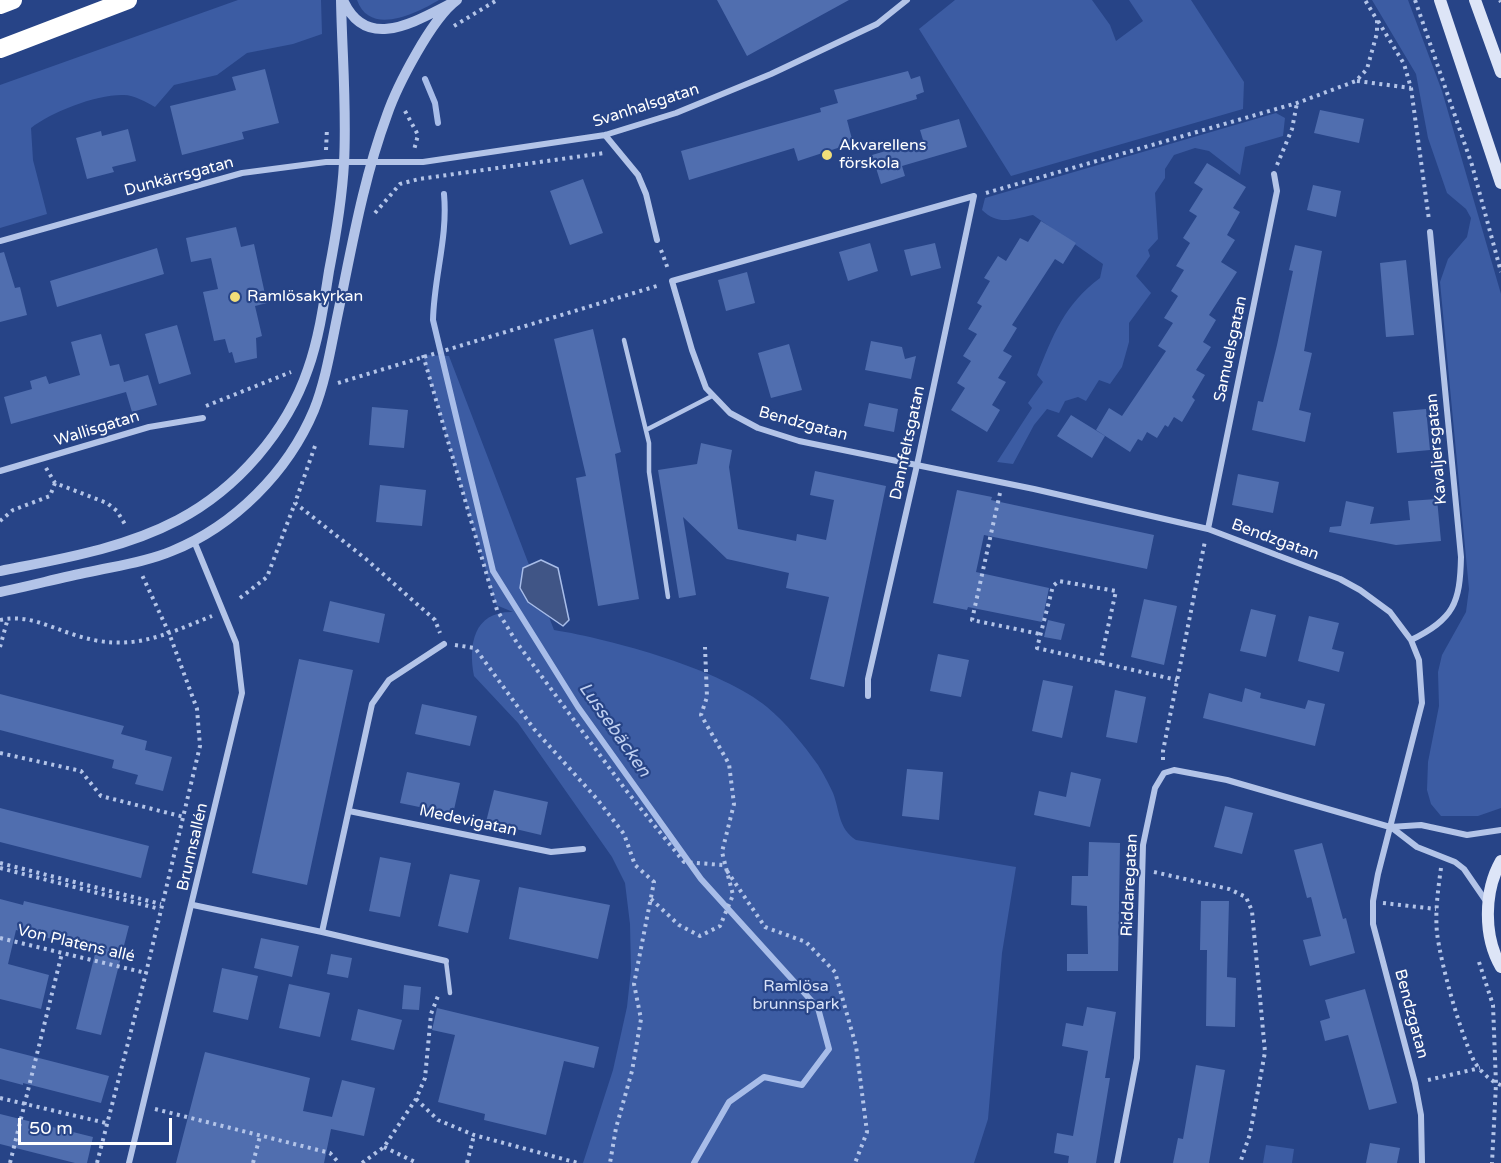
<!DOCTYPE html>
<html>
<head>
<meta charset="utf-8">
<style>
	body { margin:0 }
	#map { position:relative; width:1501px; height:1163px; overflow:hidden; background:#274487; font-family:"Varela Round",sans-serif }
	canvas { display:block }
	.scale { position:absolute; left:18px; top:1118px; width:154px; height:27px; box-sizing:border-box; border:3px solid #fff; border-top:0; padding-left:8px; font-size:18px; line-height:21px; white-space:nowrap; color:#fff; -webkit-text-stroke:4px #274487; paint-order:stroke }
</style>
</head>
<body>
<div id="map">
<canvas width="1501" height="1163"></canvas>
<div class="scale">50 m</div>
</div>
<script>
const context = document.querySelector('canvas').getContext('2d');
context.lineJoin = 'round';
function fillPath(path, color) { context.fillStyle = color; context.fill(path, 'evenodd'); }
function strokePath(path, color, width, dash) { context.strokeStyle = color; context.lineWidth = width; context.lineCap = dash ? 'butt' : 'round'; context.setLineDash(dash || []); context.stroke(path); }
function label(font, color, halo, rows, align = 'center') {
  context.font = font + ' "Varela Round",sans-serif'; context.lineWidth = 4.5; context.setLineDash([]); context.textBaseline = 'middle'; context.strokeStyle = halo; context.fillStyle = color; for (const [text, x, y, turn = 0] of rows) {
    context.save(); context.translate(x, y); context.rotate((+turn || 0) * Math.PI / 180); context.textAlign = isNaN(turn) ? turn : align; if (halo) context.strokeText(text, 0, 0); context.fillText(text, 0, 0); context.restore();
  }
}
const green = new Path2D(`
	M238,0h83l1,34 -29,10 -46,9 -30,22 -43,10 -19,22c-9,-5 -21,-12 -31,-12 -27,-1 -73,17 -93,33l2,32 14,54 -47,14v-143z
	M357,0h82c-22,13 -69,37 -82,0z
	M955,0h137l18,25 6,16 27,-20 -14,-21h62l53,82 -1,27 -232,67 -92,-147z
	M1372,0h36l34,91 59,203v514l-23,8h-37l-10,-12 -4,-14 1,-28 11,-56 -1,-34 4,-17 24,-43 3,-23 -29,-307 8,-23 19,-22 4,-19 -5,-9 -19,-16 -19,-55 -12,-64z
	M1276,113l9,5 -2,18 -38,11 -5,28 -31,-24 -14,-3 -21,7 -9,14v9l-10,15 3,46 -10,11 2,6 -14,20 15,17 -22,30v19l-7,25 -12,17 -11,-4 -13,21 -8,-4 -13,4 -6,12 -12,-4 -13,16 -21,39 -16,-2 35,-54 -4,-5 15,-21 -6,-7c16,-40 27,-70 63,-97l3,-14 -70,-49c-20,4 -35,11 -51,-5l3,-12z
	M423,355l26,1 105,274c57,9 169,40 213,77 19,16 36,37 51,58 5,8 11,19 15,28 7,18 5,35 23,47l160,27 -14,86 -14,166 -14,44h-391l30,-93 14,-63 4,-37 -1,-46 -5,-41 -13,-26 -94,-134 -44,-47c-6,-32 0,-65 39,-64l-17,-7z
	M1266,1145l28,4 -2,14h-29z`);
const water = new Path2D(`
	M541,560l17,8 11,52 -6,6 -35,-24 -8,-14 3,-20z`);
const stream = new Path2D(`
	M425,79l10,24 3,20
	M444,194c4,44 -10,82 -11,126l60,251 85,136 123,172 117,129 11,41 -27,36 -38,-8 -35,25 -35,61`);
const building = new Path2D(`
	M717,0h132l-102,56z
	M265,69l14,54 -37,9 2,7 -62,16 -12,-49 66,-16 -4,-13z
	M908,71l3,8 9,-3 4,16 -8,3 1,4 -70,21 6,23 -55,18 -4,-13 -105,32 -8,-29 140,-39 -1,-4 18,-5 -4,-13z
	M1320,110l44,9 -5,24 -45,-10z
	M959,119l8,28 -65,19 3,10 -24,8 -9,-29 51,-15 -3,-10z
	M128,129l8,32 -24,6 2,5 -27,7 -11,-41 25,-7 1,5z
	M1207,163l39,24 -13,21 7,4 -13,23 8,5 -14,22 16,10 -28,43 7,5 -13,22 8,5 -15,23 9,5 -13,22 3,3 -13,22 -8,-5 -6,10 -3,-2 -8,13 -10,-6 -5,9 -4,-2 -8,13 -34,-22 13,-22 13,8 44,-65 -8,-5 15,-23 -9,-5 14,-22 -7,-5 13,-21 -8,-4 14,-23 -7,-5 14,-22 -8,-5 14,-22 -9,-6z
	M583,179l20,54 -33,12 -20,-54z
	M1313,185l28,6 -5,26 -29,-7z
	M1041,221l35,22 -13,21 -8,-5 -43,66 5,3 -14,23 9,5 -14,22 8,4 -14,23 8,5 -13,22 -36,-22 14,-22 -8,-5 14,-22 -8,-5 14,-22 -9,-5 14,-23 -5,-3 13,-22 -6,-3 14,-22 8,5 14,-23 8,4z
	M236,227l5,20 13,-3 13,59 -12,3 7,30 -6,2 1,20 -22,5 -3,-11 -3,1 -4,-14 -11,2 -11,-49 15,-3 -7,-31 -20,4 -5,-24z
	M870,243l8,28 -30,10 -9,-29z
	M935,243l6,25 -30,8 -7,-26z
	M1295,245l27,6 -18,100 8,2 -13,57 12,3 -6,29 -53,-12 6,-29 5,1 14,-57 16,-74 -4,-1z
	M157,248l7,26 -107,33 -7,-26z
	M4,252l11,36 5,-1 7,28 -27,7v-69z
	M1406,260l8,75 -28,2 -6,-74z
	M747,272l8,31 -29,8 -8,-31z
	M177,325l14,49 -32,10 -14,-50z
	M593,329l28,123 -6,2 24,145 -41,7 -22,-128 10,-2 -32,-137z
	M101,334l9,32 9,-2 5,18 24,-7 9,30 -25,7 -6,-20 -115,32 -7,-27 28,-8 -2,-8 16,-5 3,8 31,-9 -9,-33z
	M871,341l31,6 3,12 11,-3 -5,23 -46,-9z
	M789,344l13,46 -31,8 -13,-45z
	M869,403l29,6 -4,23 -30,-6z
	M372,407l36,3 -4,38 -35,-3z
	M1426,409l4,41 -33,3 -4,-41z
	M1071,415l34,21 -13,22 -35,-22z
	M701,443l31,7 -3,17 9,62 58,12 1,-7 29,6 8,-40 -24,-5 5,-24 71,15 -42,201 -34,-8 19,-82 -43,-9 3,-15 -62,-14 -44,-42 13,78 -17,3 -21,-128 39,-6z
	M1238,474l41,8 -6,31 -41,-8z
	M380,485l46,5 -4,36 -46,-4z
	M957,490l35,7 -1,3 163,35 -7,34 -163,-34 -8,37 73,16 -7,34 -74,-15 -1,3 -34,-7z
	M1437,499l4,42 -45,4 -67,-13 1,-5 11,-1 5,-25 28,6 -4,17 40,-4 -2,-19z
	M1144,599l33,7 -13,59 -33,-8z
	M330,601l55,13 -6,29 -56,-12z
	M1251,609l25,6 -10,42 -26,-6z
	M1309,616l30,7 -7,26 12,3 -5,20 -41,-11z
	M1048,620l17,4 -4,16 -17,-3z
	M938,654l31,6 -8,37 -31,-6z
	M299,659l54,11 -46,215 -55,-12z
	M1043,680l30,6 -11,52 -30,-7z
	M1245,688l16,5 -1,5 45,11 3,-9 17,4 -10,42 -112,-28 6,-25 33,9z
	M1115,690l31,7 -9,46 -31,-6z
	M0,694l124,32 -3,8 26,7 -2,9 27,7 -9,34 -28,-7 3,-9 -26,-7 2,-8 -114,-30z
	M422,704l55,12 -7,30 -55,-12z
	M907,769l36,3 -4,48 -37,-4z
	M407,772l53,11 -7,31 -53,-11z
	M1071,772l30,7 -11,48 -56,-12 5,-24 27,6z
	M494,790l54,12 -7,33 -55,-13z
	M1225,806l28,7 -11,41 -28,-7z
	M0,808l149,38 -8,32 -141,-36z
	M1089,842l31,1 -2,128h-51v-17h21l-1,-48 -16,-1 1,-29h16z
	M1322,843l21,76 3,-1 9,35 -45,13 -7,-26 18,-4 -10,-39 -4,1 -13,-48z
	M380,857l31,6 -11,54 -31,-6z
	M450,874l30,6 -12,53 -30,-7z
	M519,887l91,18 -12,54 -89,-20z
	M0,899l23,6 1,-4 105,25 -28,109 -25,-6 20,-79 -80,-20 -8,34 41,11 -8,34 -41,-10z
	M1201,901h28l-2,76 9,1 -1,49 -29,-1 1,-76h-7z
	M261,938l38,8 -7,31 -38,-9z
	M331,954l21,4 -4,20 -21,-4z
	M222,968l36,8 -10,44 -35,-8z
	M289,984l41,9 -10,44 -41,-9z
	M404,985l17,2 -2,23 -17,-1z
	M1365,989l32,114 -28,7 -21,-75 -23,6 -5,-20 10,-3 -5,-18z
	M1087,1007l29,5 -11,66h5l-14,85h-28l1,-7 -15,-3 3,-20 16,3 15,-85 -26,-5 4,-23 17,3z
	M437,1008l162,39 -5,21 -30,-7 -18,74 -62,-15 1,-6 -47,-12 17,-67 -23,-5z
	M358,1009l44,11 -8,30 -43,-10z
	M0,1048l109,28 -8,27 -78,-20v2l-23,-6z
	M205,1052l105,26 -7,33 29,6 10,-37 33,8 -11,48 -33,-7 -7,34h-148z
	M1196,1065l29,5 -16,93h-36l5,-25 5,1z
	M0,1114l93,23 -6,26h-12l-75,-19z
	M1370,1143l30,5 -3,15h-31z`);
const path = new Path2D(`
	M1415,0l57,165 29,107
	M1500,0l1,2
	M1378,21l26,43 7,24 18,132
	M454,26l43,-26
	M1357,81l54,7
	M405,111l13,24 -4,15
	M326,150l1,-22
	M1277,165l15,-36 5,-26
	M986,193l311,-90 59,-22 11,-12 10,-36v-13l-12,-20
	M375,213l25,-29 19,-5 185,-26
	M661,250l7,19
	M423,355l74,255 20,33 108,146 59,73 39,3
	M338,383l322,-98
	M206,406l85,-34
	M315,446l-20,57 71,56 69,61 5,13
	M46,468l9,15 52,20 10,8 9,15
	M1000,493l-28,127 68,14
	M0,521l13,-11 37,-14 5,-13
	M240,598l27,-21 28,-74
	M0,620c28,-6 49,7 75,15 55,18 87,1 137,-19
	M455,645l20,3 59,81 63,70 27,35 11,31 19,17 -20,102 7,35 -9,52 -16,57 -6,35
	M0,647l8,-29
	M1100,663l16,-72 -57,-10 -6,5 -16,62 140,32
	M0,753l81,18 20,25 83,21
	M1163,760v-9l42,-210
	M0,863l161,41
	M0,868l160,41
	M1441,868c-3,22 -6,43 -4,65 4,32 23,99 37,128 5,9 17,21 27,24
	M727,871l38,56 41,15 29,30 21,74 11,86 -12,31
	M1154,872l75,17 17,8 6,14 13,141 -15,82 -10,29
	M651,899l28,26 21,11 20,-10 13,-31 -11,-43 12,-48 -5,-40 -28,-49 6,-18 -2,-50
	M1383,903l53,6
	M0,938l146,35
	M1479,962l14,43 3,79 -4,79
	M1428,1080l52,-12
	M0,1098l106,25
	M416,1099l22,21 36,15 104,28
	M155,1109l175,44 9,10
	M384,1147l33,16
	M10,1163l52,-210
	M97,1163l49,-190 54,-227 -3,-37 -28,-76 -27,-58
	M253,1163l7,-27
	M362,1163l22,-16 32,-48 9,-21 6,-64 7,-18
	M467,1163l7,-28`);
const service = new Path2D(`
	M624,340l25,103v29l19,125
	M646,430l66,-34
	M446,961l4,32`);
const minor = new Path2D(`
	M605,135l33,40 8,19 11,46
	M0,241l242,-68 84,-11h97l182,-27 71,-22 95,-39 106,-50 30,-24
	M0,471l149,-44 54,-9
	M1208,529l69,-338 -3,-17
	M1411,640c43,-21 49,-37 50,-83l-31,-325
	M868,696v-17l49,-214 57,-269 -302,85 20,69 14,38 24,25 28,15 41,13 235,48 174,40 132,50 20,11 30,22 21,28 8,20 3,43 -44,171 -5,27v23l42,159 6,32 1,48
	M349,811l202,41 32,-3
	M1391,827l26,20 38,15 9,7 22,32
	M193,905l129,27 50,-228 17,-24 55,-36
	M322,932l124,29
	M129,1163l113,-470 -6,-50 -42,-102
	M1117,1163l20,-105 6,-213 12,-57 9,-15 10,-3 53,10 163,47 31,-2 46,10 34,-5`);
const tertiary = new Path2D(`
	M343,0c23,52 71,22 107,4
	M0,571c60,-12 123,-22 178,-51 59,-31 109,-89 130,-151 11,-31 16,-66 21,-98 7,-36 13,-71 15,-108 3,-54 -2,-109 -3,-163
	M0,592c30,-6 59,-14 89,-20 27,-6 57,-10 83,-21 62,-25 116,-79 142,-141 12,-30 17,-64 24,-97 14,-67 25,-133 49,-198 10,-29 45,-97 70,-115`);
const secondary = new Path2D(`
	M1440,0l61,183
	M1475,0l26,72
	M1501,861c-17,30 -18,75 0,106`);
const motorway = new Path2D(`
	M0,5l13,-5
	M0,49l128,-49`);
const markers = [
	[827,155,6,"#f1de79"],
	[235,297,6,"#f1de79"]
];
const streetNames = [
	["Svanhalsgatan",646,106,-18],
	["Dunkärrsgatan",179,177,-15],
	["Samuelsgatan",1231,349,-78],
	["Bendzgatan",803,424,15],
	["Wallisgatan",97,429,-17],
	["Dannfeltsgatan",908,443,-78],
	["Kavaljersgatan",1437,449,-95],
	["Bendzgatan",1275,540,20],
	["Medevigatan",468,821,12],
	["Brunnsallén",193,847,-77],
	["Riddaregatan",1130,885,-87],
	["Von Platens allé",76,944,13],
	["Bendzgatan",1411,1014,75]
];
const poiNames = [
	["Akvarellens",839,146],
	["förskola",839,164],
	["Ramlösakyrkan",247,297]
];
const parkNames = [
	["Ramlösa",796,987],
	["brunnspark",796,1005]
];
const waterNames = [
	["Lussebäcken",614,730,55]
];
fillPath(green, '#3c5ca3');
fillPath(water, '#405586');
strokePath(water, '#a8bde9', 1.5);
strokePath(stream, '#a8bde9', 6);
fillPath(building, '#506eaf');
strokePath(path, '#b3c4e8', 4, [3, 4.5]);
strokePath(service, '#b3c4e8', 4.5);
strokePath(minor, '#b3c4e8', 6);
strokePath(tertiary, '#b3c4e8', 10);
strokePath(secondary, '#dde5f7', 12);
strokePath(motorway, '#fff', 18);
for (const [x, y, r, color] of markers) { const dot = new Path2D(); dot.arc(x, y, r, 0, 2 * Math.PI); context.fillStyle = color; context.fill(dot); strokePath(dot, '#274487', 2); }
label('16px', '#fff', '#274487', streetNames);
label('16px', '#fff', '#274487', poiNames, 'left');
label('16px', '#d7e1f7', '#274487', parkNames);
label('italic 18px', '#bfcff0', '#274487', waterNames);
</script>
</body>
</html>
